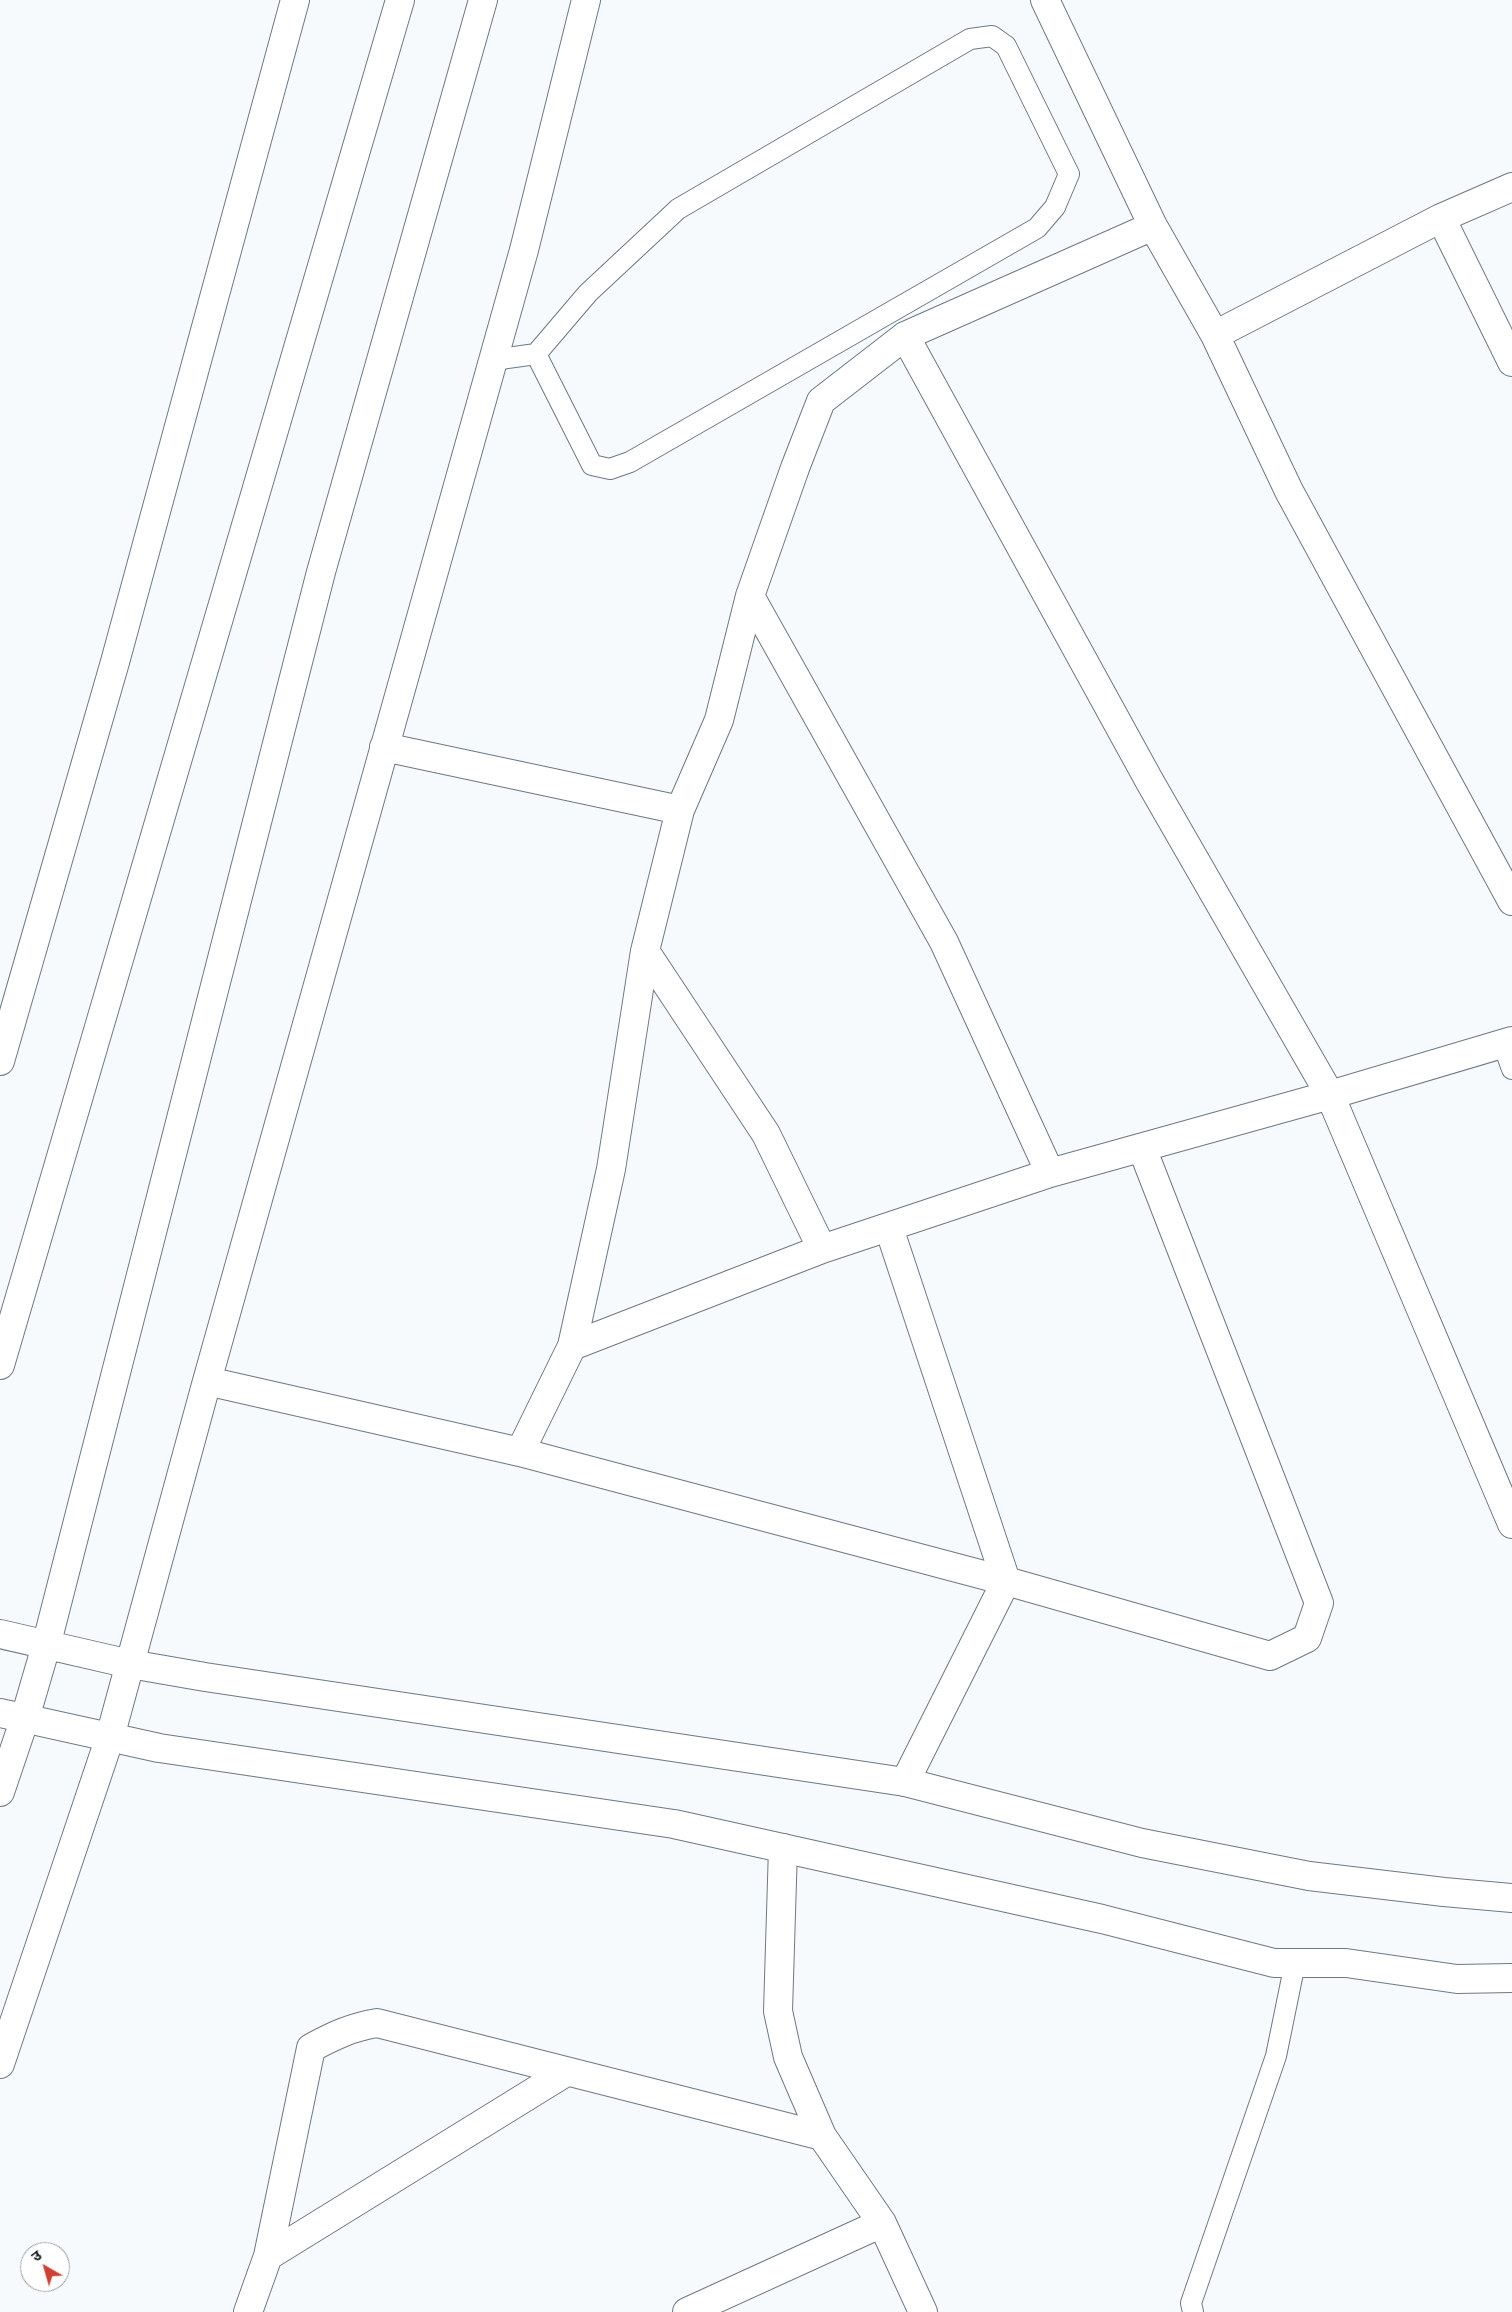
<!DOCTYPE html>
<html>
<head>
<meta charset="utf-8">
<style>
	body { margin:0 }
	#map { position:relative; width:1512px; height:2312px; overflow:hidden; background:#f7fafc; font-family:Arial,"Noto Sans Devanagari",sans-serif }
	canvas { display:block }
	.north { position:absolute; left:20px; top:2242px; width:50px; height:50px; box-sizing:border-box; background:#fff; border:1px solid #9fa1a2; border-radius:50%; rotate:322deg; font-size:14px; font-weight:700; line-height:20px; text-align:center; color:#0e1317 }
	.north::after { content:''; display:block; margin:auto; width:18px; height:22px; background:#ce4132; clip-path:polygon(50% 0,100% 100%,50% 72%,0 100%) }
</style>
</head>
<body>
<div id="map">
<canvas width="1512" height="2312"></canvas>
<div class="north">उ</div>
</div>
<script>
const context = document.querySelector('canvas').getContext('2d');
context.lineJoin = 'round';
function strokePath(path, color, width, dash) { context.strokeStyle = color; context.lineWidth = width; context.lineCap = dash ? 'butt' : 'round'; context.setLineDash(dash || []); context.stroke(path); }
const lane = new Path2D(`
	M493,360l43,-6 56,111 18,4 20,-7 407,-234 18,-21 14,-33 -63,-128 -14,-10 -22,3 -292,170 -90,84 -52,61
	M1503,1044l9,25
	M1193,2312l-2,-9 85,-247 19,-93`);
const street = new Path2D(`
	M1045,0l108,226 62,109 226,-117 71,-31
	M1441,218l71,144
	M1153,226l-248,110 245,446 180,313 182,429
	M1215,335l74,156 223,410
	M905,336l-84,65 -26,67 -45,128 -31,124 -39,90 -35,141 -34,218 -39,177 250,-97 228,-76 280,-78 182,-54
	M750,596l194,346 106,231
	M384,747l296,63
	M645,951l121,183 56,115
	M0,1061l115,-399 180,-662
	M889,1228l117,353 -101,201
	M572,1346l-52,106 -313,-71 317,-1131 62,-250
	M520,1452l486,129 264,75 37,-18 12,-35 -177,-455
	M0,1792l25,-74
	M783,1848l-5,163 10,46 34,79 60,87 41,89
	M0,2064l110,-327 97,-356
	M268,2256l298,-184
	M248,2312l20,-56 43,-208c22,-12 41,-21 66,-25l445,113
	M687,2312l195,-89`);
const secondary = new Path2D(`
	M0,1365l400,-1365
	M0,1634l130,30 75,13 700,105 237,61 167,33 135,16 68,6
	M0,1713l159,35 515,76 428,95 172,44h72l111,16 55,-1
	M25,1718l21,-72 275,-1074 162,-572`);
strokePath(lane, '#6b7a85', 22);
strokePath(street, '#6b7a85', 30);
strokePath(secondary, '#6b7a85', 30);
strokePath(lane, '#fff', 20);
strokePath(street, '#fff', 28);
strokePath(secondary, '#fff', 28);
</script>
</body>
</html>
